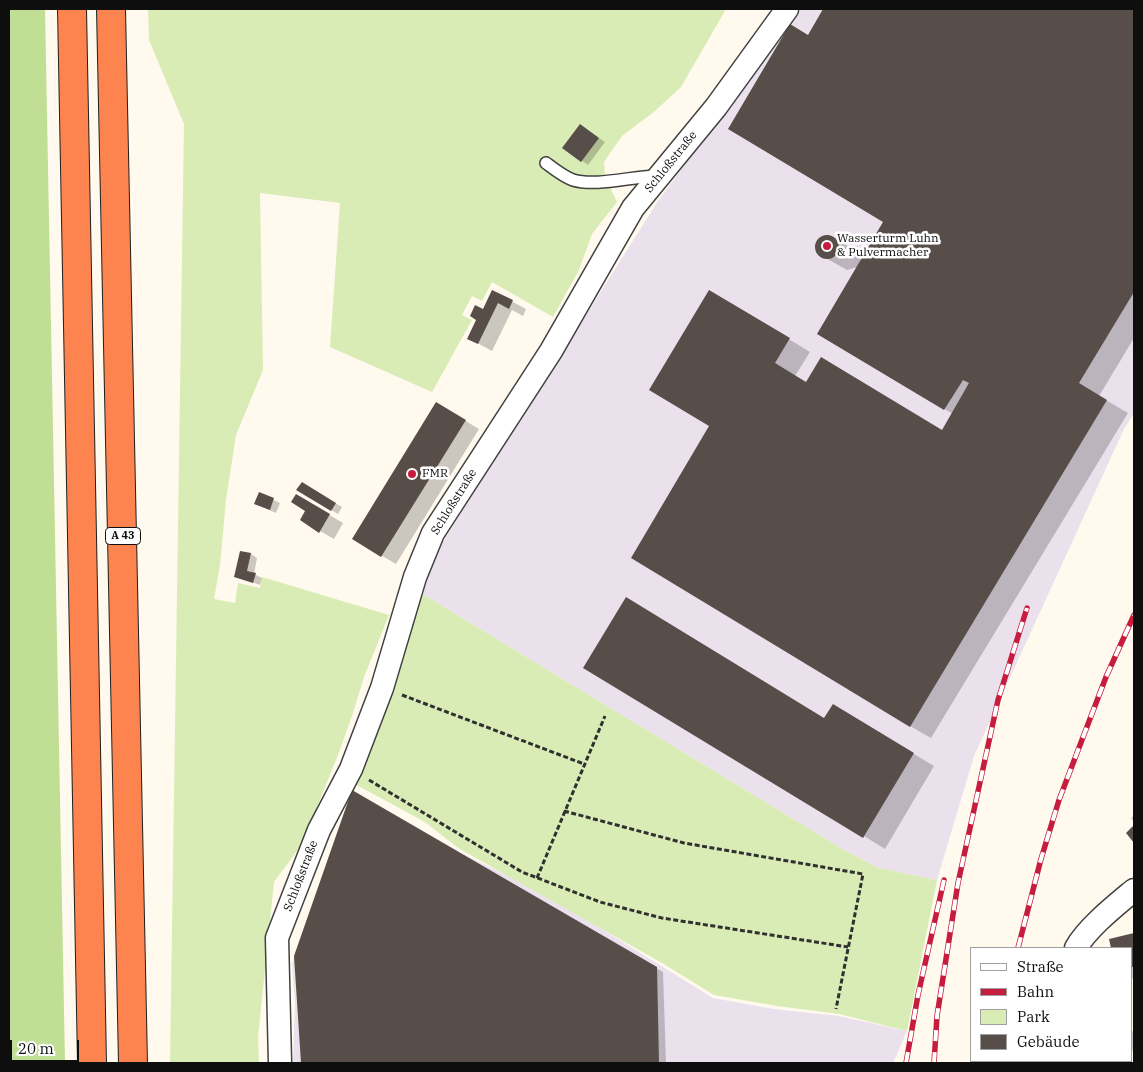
<!DOCTYPE html>
<html>
<head>
<meta charset="utf-8">
<style>
	body { margin:0 }
	#map { position:relative; width:1143px; height:1072px; overflow:hidden; background:#fff9ee; font-family:"IBM Plex Serif",serif }
	canvas { display:block }
	.frame { position:absolute; inset:0; border:10px solid #0e0e0e; pointer-events:none }
	.legend { position:absolute; left:970px; top:947px; width:162px; height:115px; box-sizing:border-box; background:#fff; border:1px solid #9f9f9f; margin:0; padding:6px 9px; list-style:none; font-size:15px; color:#0e0e0e }
	.legend li { display:flex; align-items:center; gap:10px; height:25px }
	.legend b { width:25px; border:1px solid #9f9f9f }
	.scale { position:absolute; left:10px; top:1040px; width:69px; height:22px; box-sizing:border-box; border:2px solid #0e0e0e; border-top:0; padding-left:6px; font-size:15px; line-height:18px; white-space:nowrap; color:#0e0e0e; -webkit-text-stroke:4px #fff; paint-order:stroke }
</style>
</head>
<body>
<div id="map">
<canvas width="1143" height="1072"></canvas>
<div class="frame"></div>
<ul class="legend">
<li><b style="height:6px;background:#fff"></b>Straße</li>
<li><b style="height:6px;background:#c61d3f"></b>Bahn</li>
<li><b style="height:14px;background:#daecb5"></b>Park</li>
<li><b style="height:14px;background:#574d49"></b>Gebäude</li>
</ul>
<div class="scale">20 m</div>
</div>
<script>
const context = document.querySelector('canvas').getContext('2d');
context.lineJoin = 'round';
function fillPath(path, color) { context.fillStyle = color; context.fill(path, 'evenodd'); }
function strokePath(path, color, width, dash) { context.strokeStyle = color; context.lineWidth = width; context.lineCap = dash ? 'butt' : 'round'; context.setLineDash(dash || []); context.stroke(path); }
function label(font, color, halo, rows, align = 'center') {
  context.font = font + ' "IBM Plex Serif",serif'; context.lineWidth = 5; context.setLineDash([]); context.textBaseline = 'middle'; context.strokeStyle = halo; context.fillStyle = color; for (const [text, x, y, turn = 0] of rows) {
    context.save(); context.translate(x, y); context.rotate((+turn || 0) * Math.PI / 180); context.textAlign = isNaN(turn) ? turn : align; if (halo) context.strokeText(text, 0, 0); context.fillText(text, 0, 0); context.restore();
  }
}
const industrial = new Path2D(`
	M800,9h334v404l-10,16 -150,327 -37,124 -58,-12 -33,-17 -425,-258 13,-37 224,-355z
	M352,790l111,64 82,40 168,104 61,11 65,7 68,15 -14,32h-600l2,-60 -3,-39z`);
const green = new Path2D(`
	M148,9h578l-45,78 -26,24 -33,25 -18,26 1,15 12,25 -25,32 -13,36 -26,47 -61,-35 -10,19 -10,-5 -10,19 10,5 -40,72 -102,-45 10,-144 -80,-10 3,177 -27,65 -10,65 -6,65 -6,34 21,4 3,-20 22,5 2,-11 127,38 -25,62 -12,39 -14,39 -36,89 -28,38 -16,155 1,26h-89l14,-939 -35,-84z
	M421,593l425,258 33,17 58,12 -30,151 -68,-17 -62,-8 -63,-11 -52,-32 -204,-115 -33,-26 -72,-39z`);
const forest = new Path2D(`
	M9,9h36l20,1054h-56z`);
const shadow = new Path2D(`
	M825,9h309v329l-35,58 29,17 -197,325 -21,-12 -200,-301 21,-121 79,48 -15,24 11,7 137,48 10,-17 -135,-80 40,-67 -11,3 -30,-17 -1,-8 3,-7 10,-3 30,17 2,10 24,-41 -76,-185z
	M581,126l24,16 -17,23 -24,-17z
	M493,291l33,18 -3,7 -11,-6 -20,41 -24,-13z
	M451,412l28,17 -83,135 -43,-25z
	M302,484l40,23 -4,7 -40,-24z
	M259,493l21,10 -4,10 -14,-6z
	M297,496l46,27 -9,16 -14,-8z
	M241,552l10,2 6,4 -3,16 8,4 -2,7 -24,-9z
	M854,718l80,48 -49,83 -21,-13 -39,-117z
	M353,792l310,180 3,91h-364l-6,-107z
	M1134,815v7l-3,-4z
	M1134,934v44l-2,1v-31h-20l-2,-8z
	M1132,1031l2,1v11l-2,10z
	M1085,1061h45l-1,2h-45z`);
const building = new Path2D(`
	M823,9h311v283l-55,91 28,17 -197,327 -279,-169 78,-132 -60,-36 60,-100 81,48 -15,25 31,19 15,-25 121,73 27,-47 -6,-3 -19,30 -127,-76 66,-112 -155,-93 62,-105 18,11z
	M580,124l19,14 -18,24 -19,-14z
	M815 247a12 12 0 1 1 24 0a12 12 0 1 1-24 0Z
	M492,290l21,10 -4,9 -11,-6 -20,41 -11,-5 9,-19 -6,-4 5,-11 8,4z
	M436,402l30,18 -85,137 -29,-18z
	M302,482l34,21 -5,8 -35,-21z
	M259,492l15,6 -4,12 -16,-6z
	M296,494l34,20 -11,19 -19,-13 5,-9 -14,-9z
	M240,551l11,2 -4,18 9,2 -3,10 -19,-6z
	M626,597l198,121 9,-14 81,49 -51,85 -280,-170z
	M352,790l305,177 2,96h-358l-7,-107z
	M1134,825v18l-8,-10z
	M1134,933v34h-2v-19h-21l-2,-9z
	M1083,1061h31l-1,2h-30z`);
const path = new Path2D(`
	M402,695l182,69
	M369,780l153,92 78,30 62,16 186,29
	M564,811l120,32 179,31 -27,135
	M537,878l68,-162`);
const service = new Path2D(`
	M546,163c8,6 18,14 27,17 23,7 60,-4 86,-4`);
const minor = new Path2D(`
	M1076,948c11,-20 40,-43 58,-58
	M280,1063l-3,-125 42,-108 32,-61 31,-81 33,-111 18,-44 118,-182 82,-143 83,-101 71,-98
	M1037,1063v-2`);
const motorway = new Path2D(`
	M72,9l20,1054
	M111,9l22,1054`);
const rail = new Path2D(`
	M1018,948l23,-89 18,-59 47,-123 28,-62
	M906,1063l12,-68 26,-115
	M934,1063l3,-47 21,-133 40,-183 29,-92
	M995,1063v-2`);
const markers = [
	[827,246,5,"#c61d3f"],
	[412,474,5,"#c61d3f"]
];
const shields = [
	[123,536,35]
];
const shieldNames = [
	["A 43",123,536]
];
const streetNames = [
	["Schloßstraße",671,162,-51],
	["Schloßstraße",454,502,-58],
	["Schloßstraße",301,876,-69]
];
const poiNames = [
	["Wasserturm Luhn",837,239],
	["& Pulvermacher",837,253],
	["FMR",422,474]
];
fillPath(industrial, '#eae1ed');
fillPath(green, '#daecb5');
fillPath(forest, '#c0de94');
fillPath(shadow, '#0003');
fillPath(building, '#574d49');
strokePath(service, '#414141', 14);
strokePath(minor, '#414141', 25);
strokePath(motorway, '#1f1f1f', 30);
strokePath(path, '#303030', 3, [5, 2.5]);
strokePath(service, '#fff', 11);
strokePath(minor, '#fff', 22);
strokePath(motorway, '#fd844f', 28);
strokePath(rail, '#c61d3f', 5.5);
strokePath(rail, '#fff', 4, [11]);
for (const [x, y, r, color] of markers) { const dot = new Path2D(); dot.arc(x, y, r, 0, 2 * Math.PI); context.fillStyle = color; context.fill(dot); strokePath(dot, '#fff', 2); }
for (const [x, y, w] of shields) { const box = new Path2D(); box.roundRect(x - w / 2, y - 8.5, w, 17, 4); context.fillStyle = '#fff'; context.fill(box); strokePath(box, '#0e0e0e', 1); }
label('bold 11px', '#0e0e0e', null, shieldNames);
label('12px', '#0e0e0e', '#fff', streetNames);
label('12px', '#0e0e0e', '#fff', poiNames, 'left');
</script>
</body>
</html>
